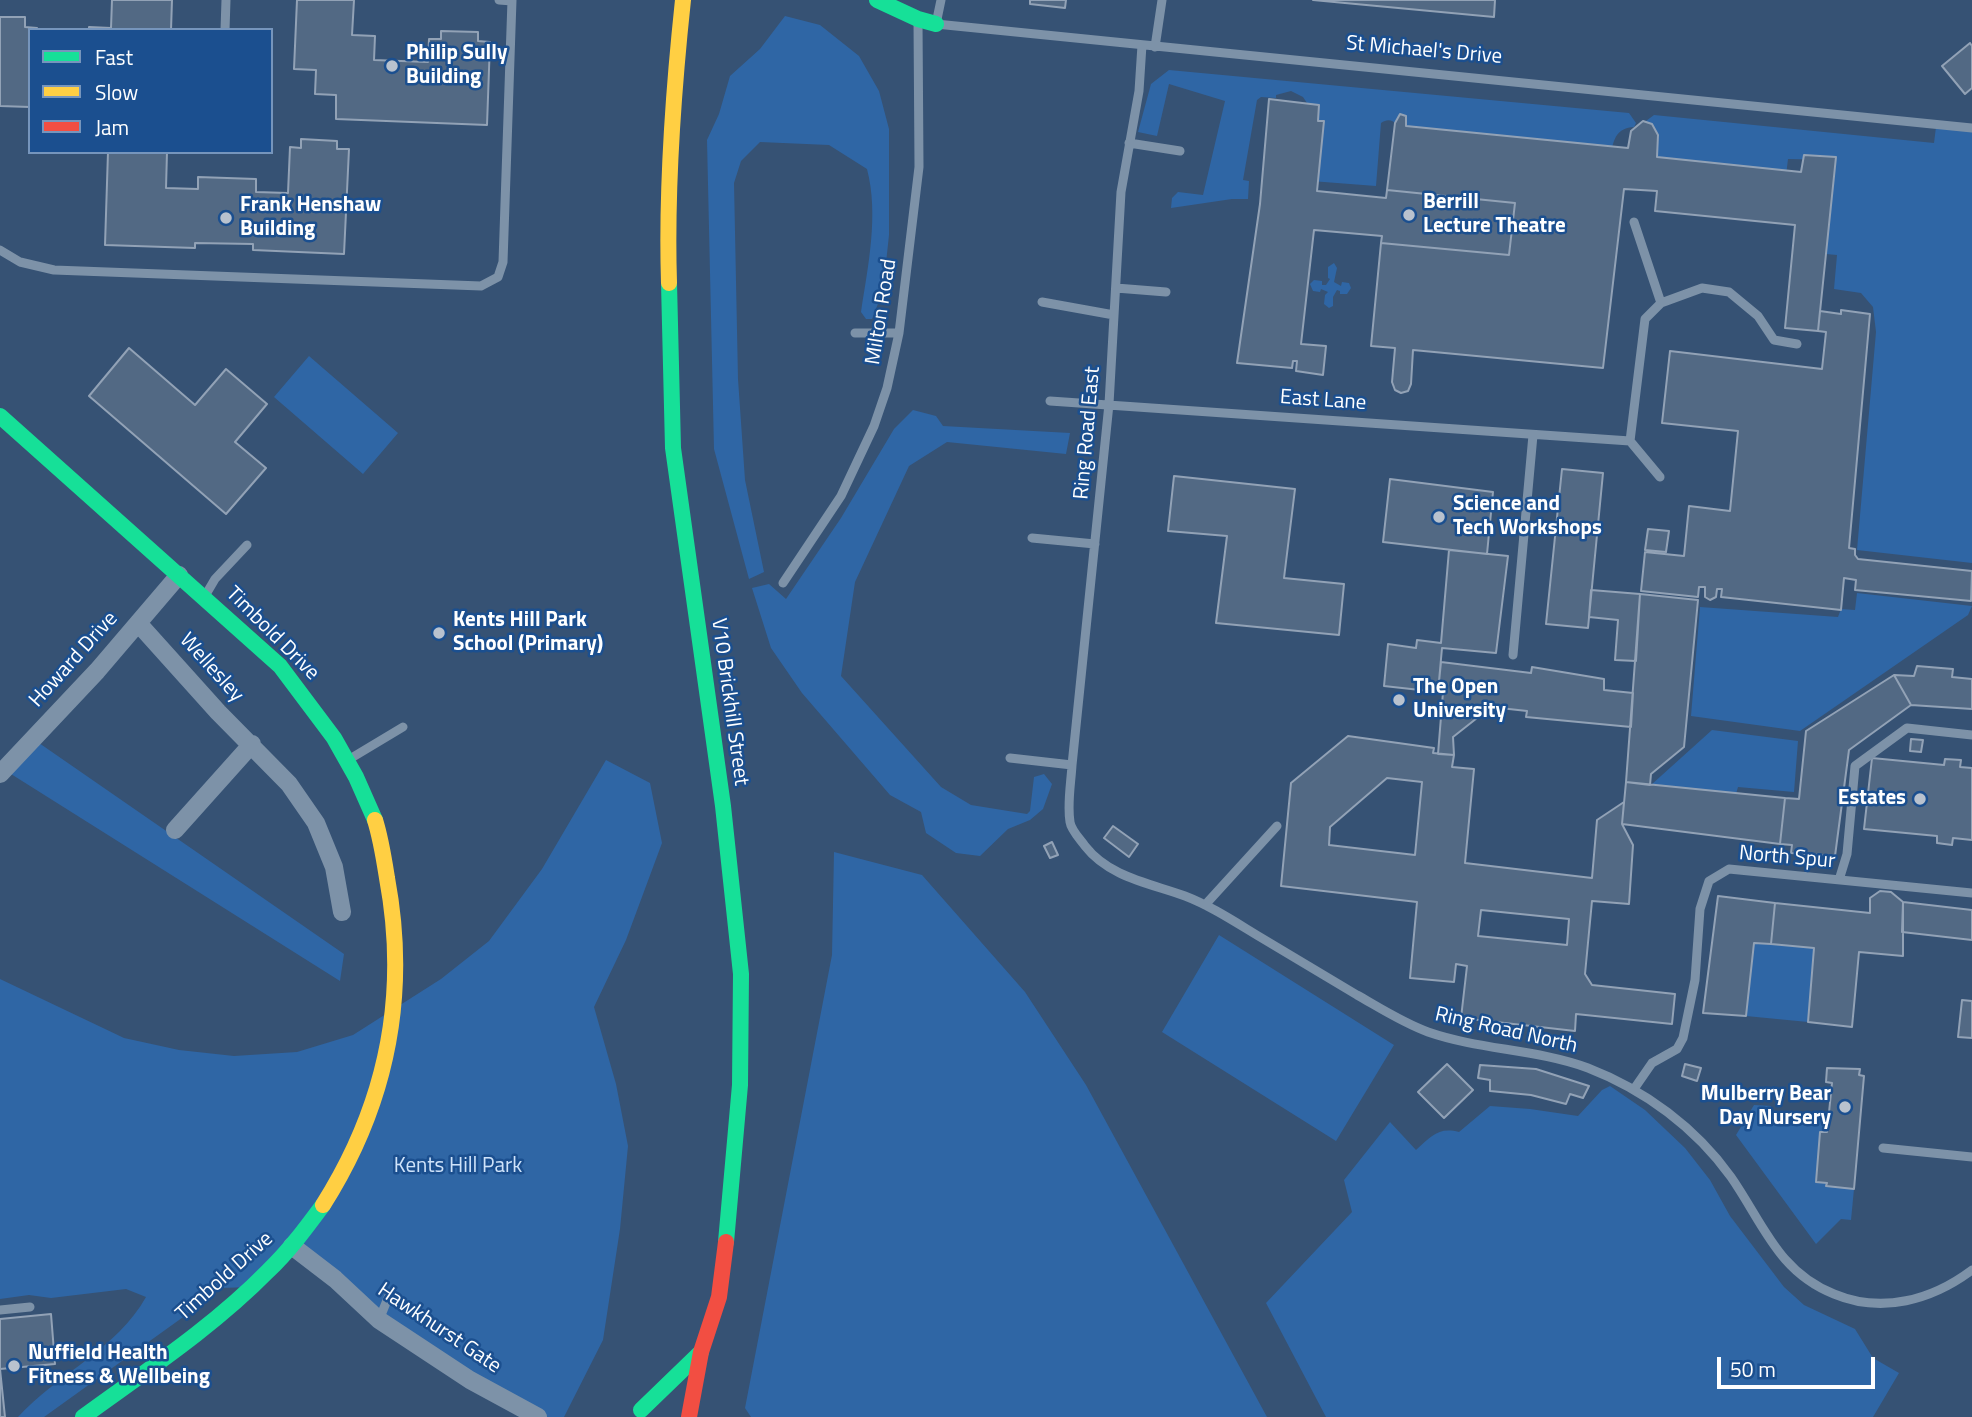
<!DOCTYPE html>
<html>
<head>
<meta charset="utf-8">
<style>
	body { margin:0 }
	#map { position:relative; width:1972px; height:1417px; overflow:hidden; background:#365274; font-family:"Titillium Web",sans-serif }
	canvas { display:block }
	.legend { position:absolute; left:28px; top:28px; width:245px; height:126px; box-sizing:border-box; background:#1b4f8f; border:2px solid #7695bc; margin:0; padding:9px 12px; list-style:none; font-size:21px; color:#fff }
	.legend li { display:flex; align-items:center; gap:14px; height:35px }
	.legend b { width:35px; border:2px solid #7695bc }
	.scale { position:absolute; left:1717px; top:1357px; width:158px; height:32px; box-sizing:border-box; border:4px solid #fff; border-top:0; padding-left:9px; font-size:21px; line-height:24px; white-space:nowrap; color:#fff; -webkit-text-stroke:5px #1b4f8f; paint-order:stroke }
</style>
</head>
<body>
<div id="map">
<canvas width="1972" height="1417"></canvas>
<ul class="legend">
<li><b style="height:9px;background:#16e098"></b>Fast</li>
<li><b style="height:9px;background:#ffcf43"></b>Slow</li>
<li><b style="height:9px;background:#f24e42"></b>Jam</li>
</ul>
<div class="scale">50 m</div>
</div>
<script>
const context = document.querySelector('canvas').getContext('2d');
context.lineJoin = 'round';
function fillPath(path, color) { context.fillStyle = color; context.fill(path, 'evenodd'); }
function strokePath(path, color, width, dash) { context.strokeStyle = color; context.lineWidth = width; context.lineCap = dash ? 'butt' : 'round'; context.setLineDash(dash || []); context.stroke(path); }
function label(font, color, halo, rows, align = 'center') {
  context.font = font + ' "Titillium Web",sans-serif'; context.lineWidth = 5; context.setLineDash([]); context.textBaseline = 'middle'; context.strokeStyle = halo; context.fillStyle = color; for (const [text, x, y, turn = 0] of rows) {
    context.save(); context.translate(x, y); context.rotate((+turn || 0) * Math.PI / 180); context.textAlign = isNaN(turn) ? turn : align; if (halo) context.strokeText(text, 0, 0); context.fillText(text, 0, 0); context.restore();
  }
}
const green = new Path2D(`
	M785,16l35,9 39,31 20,35 10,38v106l-6,56 -11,28h-6l-5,-7c7,-46 18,-97 6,-143l-38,-24 -69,-3 -19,19 -7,22 4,196 7,101 19,92 -15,7 -35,-130 -7,-309 12,-26 11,-38 30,-27z
	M1169,70l460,43 7,10 -2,4c-17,1 -20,11 -23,26l-210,-20c-3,-9 -10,-17 -20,-10l-5,63 -65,-5 -5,-65 1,-13 -4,-6 -12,-6 -15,4v3l-15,-1 -4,3 -14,80 6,1 -1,18h-16l-61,9 1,-10 6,-6 25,3 22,-94 -56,-17 -12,52 -19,-4 13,-48z
	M1654,115l280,28 2,-16 36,4v432l-115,-13 19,-218 -3,-25 -12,-14 -27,-4 3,-34 -11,-1 10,-94 -48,-1 -3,25 -136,-14 -5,-45 2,-4z
	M1334,263l3,5 -3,14 7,4 1,-4 7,1 2,5 -4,6h-7v-3l-3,-1 -4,7v9l-4,2 -5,-4 1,-9 3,-3 -7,-3 -1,3 -7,-1 -3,-7 4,-4 8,1v4h4l4,-6 -2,-1v-11z
	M309,356l89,77 -35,41 -89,-77z
	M913,410l23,6 7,10 127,7 -4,21 -119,-12 -38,24 -54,116 -14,94 100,111 30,18 56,9 3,-3 4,-34 10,-3 8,10 -9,25 -13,11 -22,9 -28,27 -24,-3 -30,-20 -5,-21 -31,-17 -88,-102 -31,-45 -19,-60 17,-4 17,15 55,-81 53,-89z
	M1857,593l115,13 -4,9 -168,116 -109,-15 9,-109 138,10 3,-8 14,1z
	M1712,730l86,11 -4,51 -56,-5 -2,7 -85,-9z
	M39,743l305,211 -4,27 -329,-207z
	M606,760l44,23 12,60 -36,97 -32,67 22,77 12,62 -8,83 -17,111 -39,77h-26l-68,-37 -178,-134 -40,41 -32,1 -34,27 -142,102h-26c39,-43 99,-68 128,-120l-20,-8 -75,9 -22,-3 -29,4v-320l124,59 55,12 55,6 63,-4 56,-17 88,-56 48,-38 53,-72z
	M834,852l88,23 103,117 61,93 181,332h-516l-6,-9 87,-453z
	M1219,935l175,110 -58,96 -174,-109z
	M1754,943l60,5 -6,74 -62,-6z
	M1610,1086l35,24 40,38 25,32 20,36 54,71 20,18 51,24 18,29 26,15 -26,44h-547l-60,-114 86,-91 -8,-32 46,-58 26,28c16,-14 22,-23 43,-18l31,-26 40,3 48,7 24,-26z
	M1754,1105l17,1v8l57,7 -1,11h-7l-4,49 11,2v3l27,3 -3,31 -10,-1 -25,25 -80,-109z`);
const building = new Path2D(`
	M112,0h60l-1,30h-82v-3l22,1z
	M297,0h57l-2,35 23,1 -1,24 54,2 1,-23h12v-8l37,1v9l12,1 -3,83 -151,-6v-24l-21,-1 1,-24 -22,-1z
	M1030,0h36l-1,8 -35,-4z
	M1313,0h182l-1,17z
	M0,17h25v10l12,1v2h-7v77l-30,-1z
	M1970,43l2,3v42l-7,6 -23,-28z
	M1269,99l50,6 -1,16h6l-7,70 69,7 1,-8 128,13 -6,52 -128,-12 1,-7 -68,-6 -13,114 25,2 -3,29 -27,-4 1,-10h-4l-1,7 -55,-5 23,-159z
	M1400,114l6,2v10l222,22 3,-17 12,-10 9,3 6,11 -1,22 144,15 3,-17 32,2 -18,174 -33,-3 10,-103 -140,-14 2,-20 -33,-2 -21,179 -190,-18 -2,34 -3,7 -7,2 -6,-3 -3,-8 3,-34 -24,-2 10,-103 128,12 6,-52 -128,-13 8,-67z
	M301,139l36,2v8h12l-5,105 -91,-4v-6l-58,-1v5l-90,-3 3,-93h59l-1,36 32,1v-12l58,2v13l32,1 2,-46 11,1z
	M1841,310l29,4 -21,234 6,1v6l3,4 114,12 -1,30 -116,-11 1,-10 -12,-2 -3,32 -120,-13 1,-8h-5l-1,8 -6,3 -5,-3v-10h-6l-1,10 -57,-6 4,-39 39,4 5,-50 41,5 8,-80 -76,-8 8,-72 152,18 4,-37 -8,-1 2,-20 21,3z
	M129,348l66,57 31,-36 41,35 -32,38 31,26 -40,46 -137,-118z
	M1562,469l41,4 -15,155 -42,-4z
	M1174,476l121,13 -11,89 60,6 -5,51 -123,-12 11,-87 -59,-5z
	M1390,479l103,13 -6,62 -104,-12z
	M1648,529l21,2 -3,21 -21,-2z
	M1449,550l59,6 -12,97 -54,-5 -4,44 -54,-6 4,-42 28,4 1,-8 24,3z
	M1591,590l49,4 -4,67 -21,-1 3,-40 -29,-3z
	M1640,594l58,6 -14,147 -33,27 -1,11 -24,-3z
	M1441,662l90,11 1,-6 72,12v11l29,3 -2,34 -105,-10 1,-6 -36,-4 -38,30 1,18 -16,-1 5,-62h-5z
	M1917,666l36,3 -1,8 20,2v30l-61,-4 -17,-30 20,1z
	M1894,675l17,30 -62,45 -14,106 -44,-3 1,-8 -12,-1 5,-46 14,1 7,-68z
	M1348,736l86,12 -1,5 21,2 -2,12 22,2 -9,94 127,15 5,-58 27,-18 -2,22 11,21 -4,59 -37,-3 -7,73 7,11 83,9 -3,30 -96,-10 -1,17 -114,-13 6,-52 -11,-2 -2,18 -44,-4 7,-76 -136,-16 10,-103zM1387,778l35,4 -7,73 -86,-10 1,-18zM1481,910l88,9 -2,26 -89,-9z
	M1911,739l12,1 -2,12 -11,-1z
	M1872,758l72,7 1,-6 16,1 -1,7 12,1v72l-19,-2 -1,7 -15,-2v-7l-73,-7z
	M1626,782l159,16 -5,46 -158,-20z
	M1113,826l25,18 -9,13 -25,-19z
	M1052,842l6,13 -8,3 -6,-12z
	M1880,891l11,1 12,10v54l-44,-4 -7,75 -44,-5 6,-74 -43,-4 4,-41 95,10v-15z
	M1718,896l57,7 -4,41 -17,-1 -8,73 -43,-3z
	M1903,902l69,8v30l-70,-8z
	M1962,1000l10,1v37l-14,-1z
	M1447,1064l26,26 -29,28 -26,-26z
	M1685,1064l16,4 -4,13 -15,-5z
	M1480,1065l56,4 53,17 -6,12 -13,-4 -4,10 -35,-9 -41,-4v-11l-12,-2z
	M1827,1068l33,1 -1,6 5,1 -10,113 -28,-3 1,-3 -11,-1 4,-50h7l5,-49 -6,-1z
	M51,1314l4,50 -55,5 5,48h-5v-98z`);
const lane = new Path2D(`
	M499,0l13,1
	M941,0l-5,24 1036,104
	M225,30l1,-30
	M1142,45l-3,46 -18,101 -12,212 -37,361c-1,18 -5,39 -2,57 1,8 10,17 15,24 24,31 64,37 100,50 26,10 50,26 75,41 32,19 65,39 97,58 23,13 46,28 71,37 52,18 108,17 160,36 57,22 108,60 143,109 32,46 47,95 103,117 48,20 98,6 138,-24
	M1155,47l7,-47
	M1129,143l51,8
	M1634,222l27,81
	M0,250l20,12 34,8 427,16 17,-9 5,-15 9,-262
	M1116,288l50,4
	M1042,302l72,13
	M855,333h44
	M1050,401l580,40
	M1660,477l-30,-36 15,-122 16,-16 41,-15 27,4 29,24 16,24 23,4
	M1032,538l63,6
	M783,583l58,-87 33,-70 13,-38 12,-55 20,-166 -1,-146
	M205,596l10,-17 32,-34
	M1513,655l20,-220
	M1010,758l62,7
	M348,760l55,-33
	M1839,880l8,-26 8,-88 52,-38 65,7
	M1205,905l72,-79
	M1634,1089l18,-26 25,-14 6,-11 12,-58 5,-71 9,-28 20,-12 243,24
	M1883,1148l89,9
	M0,1310l30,-3
	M379,1320l11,-27`);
const street = new Path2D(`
	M138,623l80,89 71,72 27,39 18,44 8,45
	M0,774l97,-103 82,-96
	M175,830l77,-86
	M292,1246l43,33 44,41 91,60 68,37`);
const fast = new Path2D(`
	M877,0l41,19 18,5
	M669,283l4,165 50,358 18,168 -1,111 -14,157
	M0,416l280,250 54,72 22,39 19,43
	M641,1410l60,-58
	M83,1417c63,-46 130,-90 185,-146 21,-20 38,-43 55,-66`);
const slow = new Path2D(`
	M669,283c-3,-94 4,-189 14,-283
	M323,1205c64,-101 86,-209 64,-327 -3,-19 -6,-39 -12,-58`);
const jam = new Path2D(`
	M689,1417l12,-65 18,-55 7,-55`);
const markers = [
	[392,66,7,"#b9c2ce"],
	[1409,215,7,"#b9c2ce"],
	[226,218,7,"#b9c2ce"],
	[1439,517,7,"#b9c2ce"],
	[439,633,7,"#b9c2ce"],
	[1399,700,7,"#b9c2ce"],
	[1920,799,7,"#b9c2ce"],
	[1845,1107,7,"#b9c2ce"],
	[14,1366,7,"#b9c2ce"]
];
const streetNames = [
	["St Michael's Drive",1424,51,5],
	["Milton Road",882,312,-81],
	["East Lane",1323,401,4],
	["Ring Road East",1088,433,-85],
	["Timbold Drive",272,634,45],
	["Howard Drive",74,660,-48],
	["Wellesley",211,668,48],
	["V10 Brickhill Street",729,702,82],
	["North Spur",1787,858,5],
	["Ring Road North",1506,1031,13],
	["Timbold Drive",225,1277,-42],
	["Hawkhurst Gate",439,1329,34]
];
const poiNames = [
	["Philip Sully",406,54],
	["Building",406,78],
	["Berrill",1423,203],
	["Lecture Theatre",1423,227],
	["Frank Henshaw",240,206],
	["Building",240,230],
	["Science and",1453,505],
	["Tech Workshops",1453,529],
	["Kents Hill Park",453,621],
	["School (Primary)",453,645],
	["The Open",1413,688],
	["University",1413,712],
	["Estates",1906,799,"right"],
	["Mulberry Bear",1831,1095,"right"],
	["Day Nursery",1831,1119,"right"],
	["Nuffield Health",28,1354],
	["Fitness & Wellbeing",28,1378]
];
const parkNames = [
	["Kents Hill Park",458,1167]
];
fillPath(green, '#2f66a5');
fillPath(building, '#526984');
strokePath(building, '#92a2b6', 2);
strokePath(lane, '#7d92a8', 9);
strokePath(street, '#7d92a8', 18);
strokePath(fast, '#16e098', 16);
strokePath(slow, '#ffcf43', 16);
strokePath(jam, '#f24e42', 16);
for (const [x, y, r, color] of markers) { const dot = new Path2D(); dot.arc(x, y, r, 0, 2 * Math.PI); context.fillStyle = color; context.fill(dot); strokePath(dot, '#1b4f8f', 2.5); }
label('21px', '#fff', '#1b4f8f', streetNames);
label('bold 21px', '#fff', '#1b4f8f', poiNames, 'left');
label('21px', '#cfe3fa', '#1b4f8f', parkNames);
</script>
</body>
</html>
